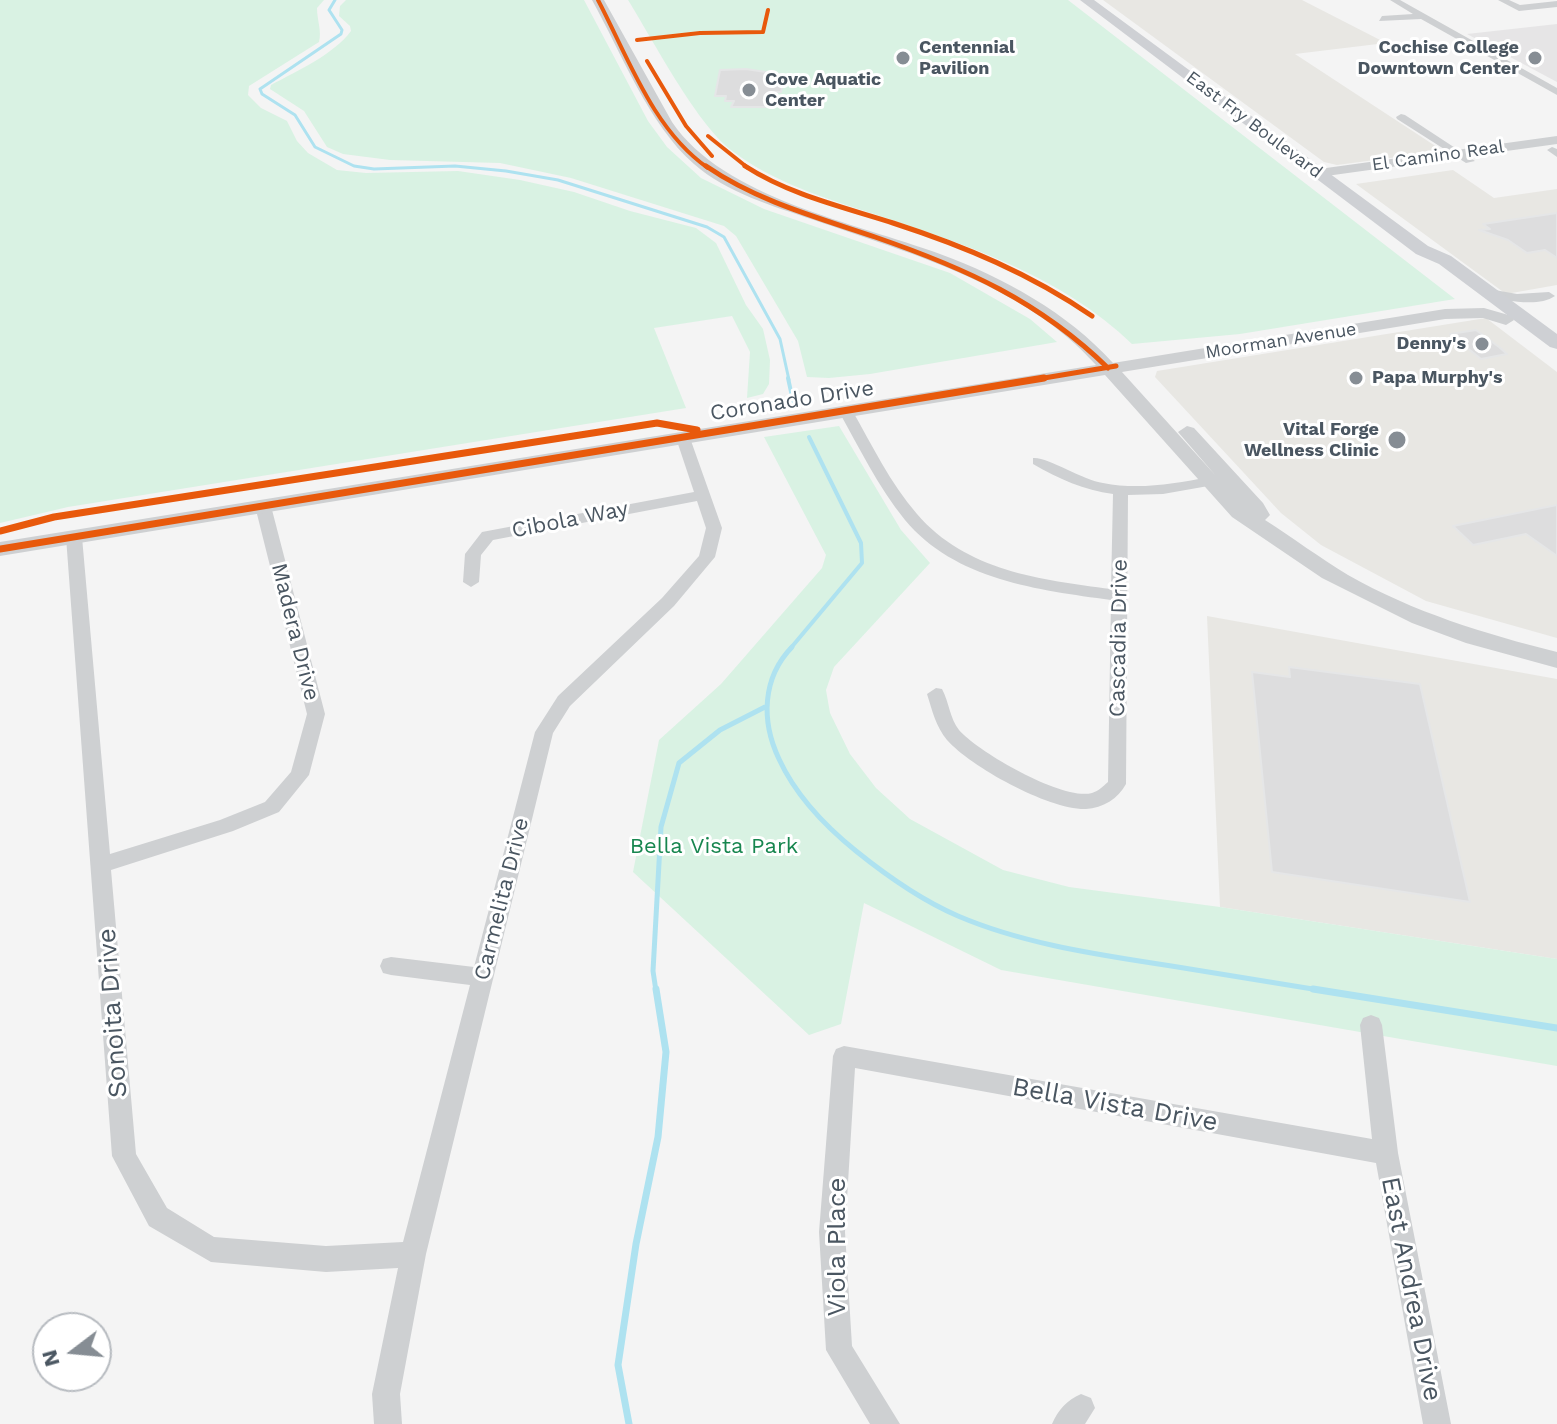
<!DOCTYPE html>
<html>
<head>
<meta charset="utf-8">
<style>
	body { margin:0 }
	#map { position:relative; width:1557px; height:1424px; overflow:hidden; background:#f4f4f4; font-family:"Work Sans",sans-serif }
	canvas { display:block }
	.north { position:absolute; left:32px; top:1312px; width:80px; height:80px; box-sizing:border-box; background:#fff; border:2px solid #b7bbc0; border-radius:50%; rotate:254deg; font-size:22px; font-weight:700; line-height:32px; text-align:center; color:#4a5661 }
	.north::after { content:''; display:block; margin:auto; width:28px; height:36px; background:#868d94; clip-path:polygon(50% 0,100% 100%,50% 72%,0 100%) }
</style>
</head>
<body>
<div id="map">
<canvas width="1557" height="1424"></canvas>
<div class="north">N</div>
</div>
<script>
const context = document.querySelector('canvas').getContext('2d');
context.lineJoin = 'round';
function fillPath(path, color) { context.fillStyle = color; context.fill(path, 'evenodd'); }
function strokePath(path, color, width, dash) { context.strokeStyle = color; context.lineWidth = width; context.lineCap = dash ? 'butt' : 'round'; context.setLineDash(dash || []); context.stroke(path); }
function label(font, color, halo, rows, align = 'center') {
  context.font = font + ' "Work Sans",sans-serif'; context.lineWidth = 6; context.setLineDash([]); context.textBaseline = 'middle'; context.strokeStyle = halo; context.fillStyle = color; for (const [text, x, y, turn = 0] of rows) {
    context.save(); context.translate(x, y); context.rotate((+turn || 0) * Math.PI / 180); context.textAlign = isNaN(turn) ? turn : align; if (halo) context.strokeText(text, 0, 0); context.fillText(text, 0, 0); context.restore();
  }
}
const commercial = new Path2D(`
	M1103,0h199l84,43 -91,11 148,97 -106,14 -13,-3z
	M1453,170l41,28 63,-9v96l-51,9 -150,-110z
	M1486,318l71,54v266l-131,-37 -105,-56 -40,-32 -126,-136 2,-6z
	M1207,616l350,63v280l-337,-52z`);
const education = new Path2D(`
	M1557,24v58l-90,-48z`);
const green = new Path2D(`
	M0,0h324l-7,8c0,13 5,22 2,34l-70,44 -1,9 13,13 26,13 10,20 11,12 29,17 29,3 92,-2 62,9 54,12 56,19 66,17 20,15 30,62 17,24 7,31 -1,24 -6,10 -16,4 3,-46 -18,-36 -78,12 32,80 -618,99 -68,16z
	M346,0h238l64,121 19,26 34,31 63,31 186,64 80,46 27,23 -187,32 -41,4 -22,-1 -9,-36 -62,-105 -12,-10 -153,-48 -71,-15 -110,-3 -47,-6 -16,-7 -23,-36 -34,-22 1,-4c26,-14 62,-30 80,-54l-1,-5 -11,-10 1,-10z
	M628,0h440l387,299 -215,35 -108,10c-71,-69 -166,-99 -258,-130 -49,-16 -102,-32 -143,-64 -35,-27 -78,-110 -103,-150z
	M839,426l62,104 29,33 -96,104 -8,23 4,23 20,41 26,34 34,31 93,51 66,17 151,20 337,52v107l-556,-96 -137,-67 -23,121 -32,11 -176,-163 26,-132 62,-56 101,-116 4,-13 -62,-118z`);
const streamFar3 = new Path2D(`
	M335,0l-6,10 13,20 -1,4 -81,55 2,5 33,21 20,32 39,19 20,3 81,-3 51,5 52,9 149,47 17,10 56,102 9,41`);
const streamFar2 = new Path2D(`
	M788,378l5,23
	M790,649l72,-86 -1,-20 -52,-106`);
const streamFar1 = new Path2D(`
	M792,647c-30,31 -31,74 -13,112 17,37 46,67 77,92 31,25 65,49 102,65 61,26 129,37 194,47 58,9 116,19 173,28
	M656,991l-3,-20 8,-144 18,-64 41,-33 45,-23`);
const stream = new Path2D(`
	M1313,989l244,39
	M629,1424l-11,-59 18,-121 22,-107 8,-85 -10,-63`);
const building = new Path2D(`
	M746,69l39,6 -4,17h-12l-4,15h-34l3,-6h-9l1,-5h-11l5,-26z
	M1557,213v45l-12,-8 -18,3 -19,-13 -29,-10 11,-1 -7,-5z
	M1476,330l23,17 8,7 -26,5 -31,-25z
	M1557,505v51l-31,-22 -53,11 -20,-19z
	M1289,667l131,17 50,218 -198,-30 -20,-200 38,5z`);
const minor = new Path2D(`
	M1390,0h10l157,88v7l-136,-76 -42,2 3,-5 31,-2z
	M1498,0h11l11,5 37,-4v6l-38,4z
	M1401,114l4,1 70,46 -9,2 -69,-44 -1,-2z
	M1552,147l5,2v8l-10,-7z
	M1489,289l28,5 32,-2 6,4c-17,12 -50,4 -70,0l-2,-3z
	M845,406l7,4c20,35 38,73 65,104 49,57 124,66 194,75l2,-95c-29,-4 -54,-15 -80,-30v-6c13,-2 50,22 70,25 35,7 71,1 106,-6l7,5 -2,3 -51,9 -35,1 -2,289c-8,15 -23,24 -40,25 -37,1 -115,-42 -139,-69 -11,-13 -15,-30 -20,-46l9,-6 6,1c7,13 8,30 17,41 19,22 104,71 133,63 7,-2 11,-7 16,-11l3,-182c-73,-10 -156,-20 -206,-80 -27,-33 -46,-73 -67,-110z
	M683,434l7,4 32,90 -7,29 -41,49 -104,100 -17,27 -127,521 -26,140 2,30h-28l-2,-30 26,-126 -72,4 -115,-10 -62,-36 -37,-70 -46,-619 8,-5 8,5 28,317 110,-34 45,-18 26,-30 16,-58 -52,-208 3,-3h10l3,3 54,208 -16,61 -30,37 -46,19 -122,39 25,284 31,54 47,29 112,9 77,-4 67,-257 -79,-10 -8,-2 -3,-7 3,-7 8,-2 83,10 61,-235 23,-36 104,-98 37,-42 7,-28 -9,-27 -204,39 -12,15 -2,27 -8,5 -8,-5 2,-28 17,-22 212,-40 -18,-54z
	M1371,1015l8,3 3,7 16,128 53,271h-28l-47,-261 -521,-95 -10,164 7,114 48,78h-30l-44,-74 -7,-118 14,-176 3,-7 8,-3 528,93 -12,-114 3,-7z
	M1081,1394l10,4 4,10 -10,16h-33c6,-14 15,-24 29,-30z`);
const tertiary = new Path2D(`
	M592,0h12l68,122c51,76 184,101 268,132 63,23 128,59 173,109l332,-54 39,-1 28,8 2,4 -8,5 -23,-7 -38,1 -323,53 94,104 -38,-44 9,-6 7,2 69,75 7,12 -5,5c28,18 55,38 83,55 65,37 137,59 209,77v16l-91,-25 -54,-20 -90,-45 -90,-61 -127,-142 -1105,181v-14l1096,-177c-71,-80 -184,-111 -282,-145 -41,-14 -87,-27 -120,-56 -45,-39 -73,-112 -102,-164z
	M1557,136v8l-238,33 -7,-4 7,-4z`);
const secondary = new Path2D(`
	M1080,0h14l334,246 23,10 106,78v15l-7,-2 -111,-83 -23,-10z`);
const cyclewayFar2 = new Path2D(`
	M598,0c30,57 55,130 110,168
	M637,40l63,-7 63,-1 5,-22
	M647,61l39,65 26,30
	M708,136l40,32`);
const cyclewayFar1 = new Path2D(`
	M706,166c51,35 110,51 169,71 90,31 164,64 233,131
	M745,166c45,29 98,41 148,57 71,23 138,51 199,93
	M1032,380l84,-14`);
const cycleway = new Path2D(`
	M0,531l54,-14 603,-94 40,7
	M0,549l1044,-171`);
const markers = [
	[903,58,8,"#868d94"],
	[1535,58,8,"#868d94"],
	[749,90,8,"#868d94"],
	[1482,344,8,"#868d94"],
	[1356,378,8,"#868d94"],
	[1397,440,10,"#868d94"]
];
const farPoinames = [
	["Centennial",919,48],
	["Pavilion",919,69],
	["Cochise College",1519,48,"right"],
	["Downtown Center",1519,69,"right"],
	["Cove Aquatic",765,80],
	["Center",765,101],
	["Denny's",1466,344,"right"],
	["Papa Murphy's",1372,378],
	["Vital Forge",1379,430,"right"],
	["Wellness Clinic",1379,451,"right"]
];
const farStreetnames = [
	["East Fry Boulevard",1254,125,37],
	["El Camino Real",1438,156,-8],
	["Moorman Avenue",1281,341,-9]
];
const streetNames = [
	["Coronado Drive",792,401,-9],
	["Cibola Way",570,520,-11],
	["Madera Drive",295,632,76],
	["Cascadia Drive",1119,638,-89],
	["Carmelita Drive",502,899,-76]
];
const parkNames = [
	["Bella Vista Park",714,847]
];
const nearStreetnames = [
	["Sonoita Drive",113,1013,-94],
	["Bella Vista Drive",1115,1105,10],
	["Viola Place",837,1247,-90],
	["East Andrea Drive",1411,1289,79]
];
fillPath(commercial, '#e8e7e3');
fillPath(education, '#e6e5e6');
fillPath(green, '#d9f2e3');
strokePath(streamFar3, '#aee2f0', 3);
strokePath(streamFar2, '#aee2f0', 4);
strokePath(streamFar1, '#aee2f0', 5);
strokePath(stream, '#aee2f0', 7);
fillPath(building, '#ddddde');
strokePath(building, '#e5e6e7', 2);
fillPath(minor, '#ced0d2');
fillPath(tertiary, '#ced0d2');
fillPath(secondary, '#ced0d4');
strokePath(cyclewayFar2, '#e8590c', 4);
strokePath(cyclewayFar1, '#e8590c', 5);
strokePath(cycleway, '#e8590c', 7);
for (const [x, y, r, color] of markers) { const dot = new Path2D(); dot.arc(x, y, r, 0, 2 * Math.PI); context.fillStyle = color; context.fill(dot); strokePath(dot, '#fff', 3); }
label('bold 18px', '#4a5661', '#fff', farPoinames, 'left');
label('18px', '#4a5661', '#fff', farStreetnames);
label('22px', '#4a5661', '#fff', streetNames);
label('22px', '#17864f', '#fff', parkNames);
label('26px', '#4a5661', '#fff', nearStreetnames);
</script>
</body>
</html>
